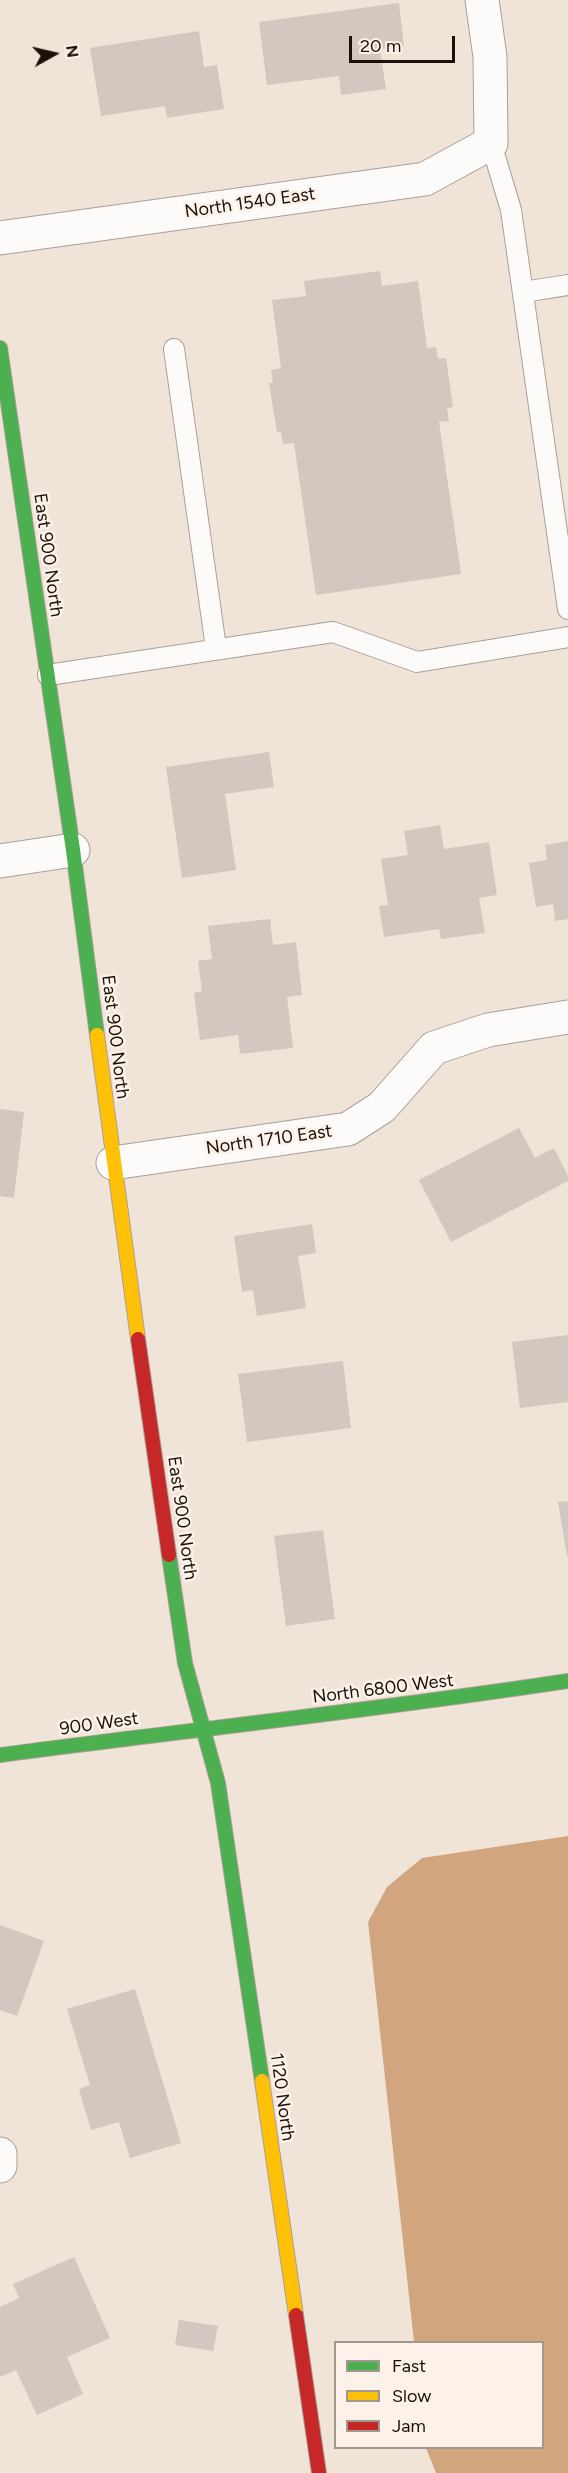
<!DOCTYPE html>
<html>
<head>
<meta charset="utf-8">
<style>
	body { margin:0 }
	#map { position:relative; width:568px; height:2473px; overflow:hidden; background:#f0e3d8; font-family:Figtree,sans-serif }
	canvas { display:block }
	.legend { position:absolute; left:334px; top:2341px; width:210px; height:108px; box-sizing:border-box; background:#fcf2ea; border:2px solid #a19890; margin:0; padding:8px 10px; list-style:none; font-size:18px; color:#19110a }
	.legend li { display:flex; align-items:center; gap:12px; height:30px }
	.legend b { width:30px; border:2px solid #a19890 }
	.north { position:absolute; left:24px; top:24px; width:60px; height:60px; -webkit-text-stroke:4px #fcf2ea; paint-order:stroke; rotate:82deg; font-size:16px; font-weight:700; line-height:24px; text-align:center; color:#19110a }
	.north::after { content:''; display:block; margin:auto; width:21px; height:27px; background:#19110a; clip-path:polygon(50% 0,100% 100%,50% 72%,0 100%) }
	.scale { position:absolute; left:349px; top:36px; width:106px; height:27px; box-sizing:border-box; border:3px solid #19110a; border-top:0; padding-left:8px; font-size:18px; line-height:21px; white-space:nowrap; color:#19110a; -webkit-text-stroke:4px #fcf2ea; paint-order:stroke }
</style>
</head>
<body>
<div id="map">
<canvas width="568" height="2473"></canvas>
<ul class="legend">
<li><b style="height:8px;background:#4caf50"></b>Fast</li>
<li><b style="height:8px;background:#ffc107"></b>Slow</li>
<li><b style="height:8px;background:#c62828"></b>Jam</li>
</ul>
<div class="north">N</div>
<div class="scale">20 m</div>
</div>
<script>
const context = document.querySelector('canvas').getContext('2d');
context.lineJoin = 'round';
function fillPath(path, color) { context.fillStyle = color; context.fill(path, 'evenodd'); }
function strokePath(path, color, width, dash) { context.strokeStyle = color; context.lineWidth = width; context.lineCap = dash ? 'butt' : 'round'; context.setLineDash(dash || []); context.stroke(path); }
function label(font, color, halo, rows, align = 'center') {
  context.font = font + ' Figtree,sans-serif'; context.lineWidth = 5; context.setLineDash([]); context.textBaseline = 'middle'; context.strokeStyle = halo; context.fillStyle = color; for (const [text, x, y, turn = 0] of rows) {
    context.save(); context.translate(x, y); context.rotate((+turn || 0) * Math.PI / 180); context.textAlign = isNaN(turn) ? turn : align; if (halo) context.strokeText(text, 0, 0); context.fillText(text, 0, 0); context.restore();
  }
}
const water = new Path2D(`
	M568,1836v637h-132l-10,-25h116v-106h-128l-46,-420 19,-35 35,-29z`);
const building = new Path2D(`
	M399,3l5,43 -24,3 6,40 -45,6 -2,-19 -72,9 -8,-63z
	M199,31l5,36 13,-2 7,44 -57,9 -2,-12 -64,10 -11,-68z
	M380,271l2,15 36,-5 9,67 9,-1 2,12 8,-1 7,49 -6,1 2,13 -10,1 22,152 -145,21 -22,-152 -11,1 -2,-12h-4l-8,-49h4l-2,-13 10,-2 -9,-68 34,-4 -2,-15z
	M269,752l5,35 -49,7 11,76 -54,8 -16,-111z
	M440,825l4,24 45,-7 8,53 -18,3 6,35 -44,6 -2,-10 -55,8 -5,-31 9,-1 -7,-46 27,-4 -4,-24z
	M568,841v78l-13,2 -2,-17 -17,3 -7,-44 18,-3 -2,-15z
	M270,919l3,26 23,-3 6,53 -15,2 6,51 -53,6 -2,-19 -38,5 -6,-47 8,-2 -4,-30 14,-2 -4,-33z
	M0,1109l24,3 -10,86 -14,-2z
	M519,1128l16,30 19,-10 14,28v5l-117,61 -32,-62z
	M312,1224l4,29 -18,3 8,52 -49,8 -4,-26 -11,2 -8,-56z
	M568,1335v67l-48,6 -8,-66z
	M343,1361l8,67 -104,14 -9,-68z
	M568,1501v55h-1l-9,-54z
	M323,1530l12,89 -49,7 -12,-90z
	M0,1925l44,16 -27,75 -17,-6z
	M135,1989l46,154 -51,15 -11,-36 -28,8 -12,-41 11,-4 -23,-76z
	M74,2257l36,81 -43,19 16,37 -46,21 -21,-45 -16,7v-70l19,-9 -6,-14z
	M179,2320l39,6 -5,25 -38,-6z`);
const lane = new Path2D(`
	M491,143l20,67 57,399
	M523,292l45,-7
	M174,349l42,299
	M48,675l285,-43 84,30 151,-25`);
const street = new Path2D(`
	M0,238l425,-59 66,-36 -1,-86 -8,-57
	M0,861l73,-11
	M113,1163l235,-34 34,-22 52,-59 54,-18 80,-13
	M0,2154v12`);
const fast = new Path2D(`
	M0,348l73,502 24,185
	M169,1555l16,108 33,120 44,298
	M0,1755c189,-25 379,-45 568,-74`);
const slow = new Path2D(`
	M97,1035l41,304
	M262,2081l34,234`);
const jam = new Path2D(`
	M138,1339l31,216
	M296,2315l23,158`);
const streetNames = [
	["North 1540 East",250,203,-8],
	["East 900 North",48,555,82],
	["East 900 North",115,1037,83],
	["North 1710 East",269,1140,-8],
	["East 900 North",182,1518,82],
	["North 6800 West",383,1689,-7],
	["900 West",99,1724,-8],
	["1120 North",282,2097,82]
];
fillPath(water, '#d1a67f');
fillPath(building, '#d2c8bf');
strokePath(lane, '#aa9f97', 22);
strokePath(street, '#aa9f97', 35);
strokePath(fast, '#aa9f97', 16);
strokePath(slow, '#aa9f97', 16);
strokePath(jam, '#aa9f97', 16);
strokePath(lane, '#fdfbf9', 20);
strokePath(street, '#fdfbf9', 33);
strokePath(fast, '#4caf50', 14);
strokePath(slow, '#ffc107', 14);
strokePath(jam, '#c62828', 14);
label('18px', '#19110a', '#fcf2ea', streetNames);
</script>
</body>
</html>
